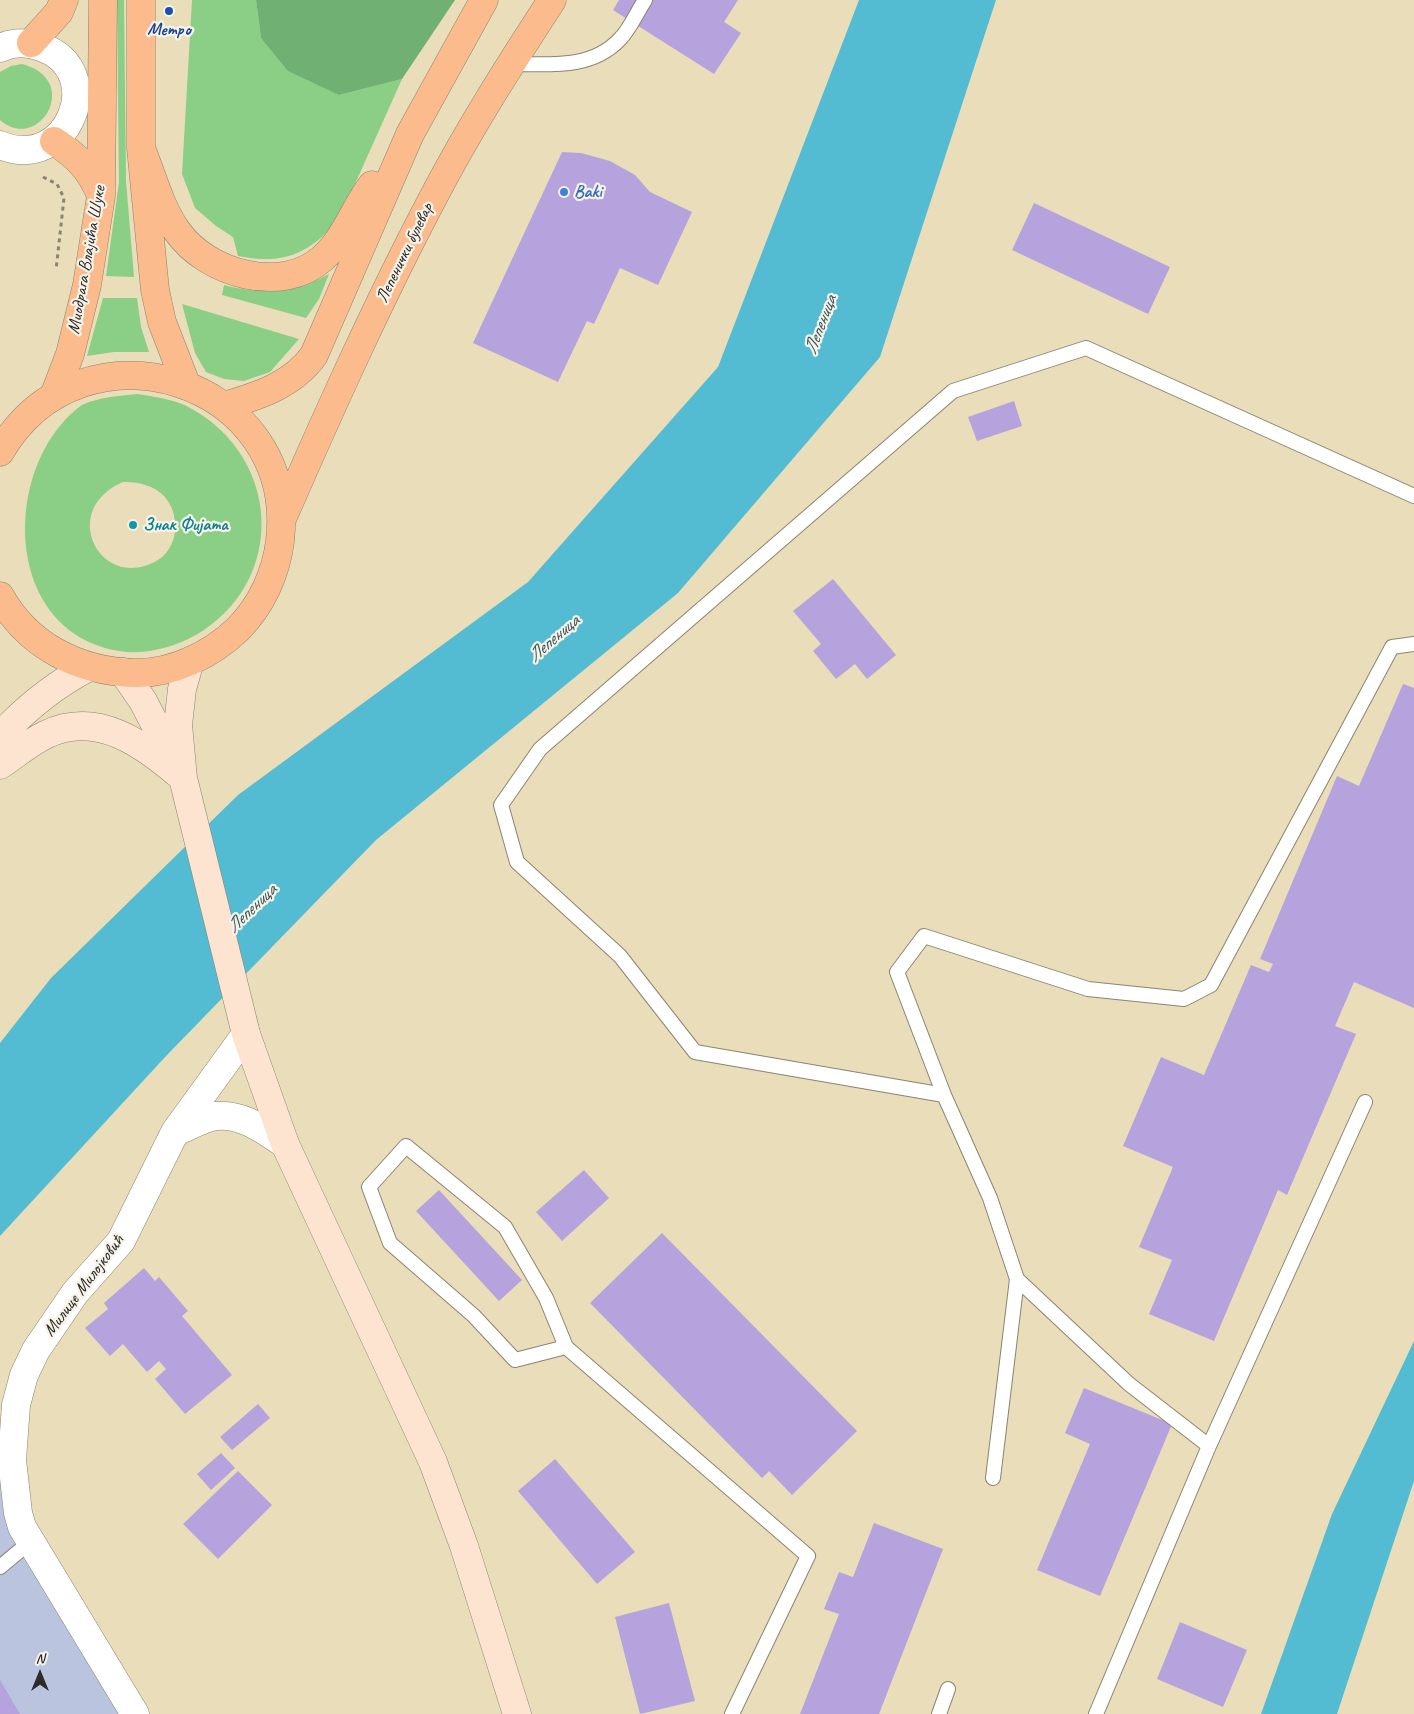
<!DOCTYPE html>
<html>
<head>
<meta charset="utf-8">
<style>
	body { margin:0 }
	#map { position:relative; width:1414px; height:1714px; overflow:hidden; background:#e9deb9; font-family:Caveat,sans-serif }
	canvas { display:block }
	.north { position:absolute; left:15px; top:1649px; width:50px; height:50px; -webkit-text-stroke:4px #f7f3e8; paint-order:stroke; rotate:0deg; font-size:14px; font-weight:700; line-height:20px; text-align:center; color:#2b2b2b }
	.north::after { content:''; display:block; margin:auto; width:18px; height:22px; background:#2b2b2b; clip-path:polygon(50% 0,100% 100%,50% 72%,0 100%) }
</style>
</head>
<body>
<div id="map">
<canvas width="1414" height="1714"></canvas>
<div class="north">N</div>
</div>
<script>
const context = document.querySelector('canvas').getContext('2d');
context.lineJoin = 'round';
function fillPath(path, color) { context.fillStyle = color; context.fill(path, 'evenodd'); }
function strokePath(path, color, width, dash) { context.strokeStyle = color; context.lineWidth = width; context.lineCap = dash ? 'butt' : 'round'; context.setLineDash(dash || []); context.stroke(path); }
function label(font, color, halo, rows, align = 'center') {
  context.font = font + ' Caveat,sans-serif'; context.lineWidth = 4.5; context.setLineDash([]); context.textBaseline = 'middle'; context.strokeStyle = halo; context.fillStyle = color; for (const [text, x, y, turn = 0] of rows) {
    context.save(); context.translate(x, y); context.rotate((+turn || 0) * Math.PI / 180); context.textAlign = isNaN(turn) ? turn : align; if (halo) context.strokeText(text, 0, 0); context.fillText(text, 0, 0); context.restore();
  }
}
const industrial = new Path2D(`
	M0,1472l142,242h-142z`);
const green = new Path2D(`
	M117,0h7l2,181 8,96 -28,-1 13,-94z
	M192,0h64l5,38 78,57 63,-16 -60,134c-27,39 -57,53 -104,43l-5,-19 -17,-11 -21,-18 -13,-34z
	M22,64c61,16 17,90 -22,56v-48l11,-6z
	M329,274l-10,25 -13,19 -84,-23 2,-10c40,10 67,9 105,-11z
	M103,298h34l4,29 8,25h-35l-27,4z
	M182,304l117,35 -29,33 -26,9 -20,-2 -18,-7 -11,-19z
	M137,394c19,3 38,5 55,15 86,48 95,165 12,221 -22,14 -50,24 -77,22 -127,-13 -127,-188 -45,-247 17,-8 37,-9 55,-11zM123,482c31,-1 55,16 52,50 -1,10 -8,23 -17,28 -57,34 -101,-50 -35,-78z`);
const forest = new Path2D(`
	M256,0h199l-53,79 -63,16 -51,-24 -27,-33z`);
const water = new Path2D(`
	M859,0h137l-116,357 -202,236 -302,247 -209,215 -167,181v-193l51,-65 187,-183 290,-213 190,-215z
	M1414,1341v140l-77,233h-76l71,-200z`);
const building = new Path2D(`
	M619,0h119l-14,22 17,11 -27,41 -101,-64z
	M562,152l19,1 29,8 25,14 15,17 42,20 -34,73 -38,-17 -26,56 -7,-3 -29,61 -85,-39z
	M1034,203l136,64 -22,47 -136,-64z
	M1014,401l8,25 -45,15 -9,-24z
	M833,579l63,76 -29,24 -12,-15 -19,15 -23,-28 8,-7 -28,-33z
	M1403,684l11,4v320l-60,-26 -19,44 21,8 -69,161 -9,-5 -64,151 -65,-27 23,-54 -33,-13 34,-80 -50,-21 38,-89 43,18 47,-110 18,7 4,-8 -13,-5 77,-183 22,10z
	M584,1170l25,28 -47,43 -26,-29z
	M439,1190l83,90 -23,21 -83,-90z
	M662,1233l195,198 -65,64 -23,-24 -7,7 -172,-175z
	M144,1268l11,13 4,-4 29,34 -6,5 50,59 -47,39 -30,-35 11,-10 -7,-8 -12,11 -24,-28 -13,12 -25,-28 23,-19 -4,-6z
	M1084,1388l88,36 -72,172 -63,-26 53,-126 -25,-11z
	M258,1404l12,14 -38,32 -12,-13z
	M221,1453l14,15 -24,22 -14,-16z
	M555,1459l80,93 -38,32 -79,-93z
	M238,1471l34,34 -54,54 -35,-35z
	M874,1523l69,26 -64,165h-79l39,-100 -15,-5 15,-37 14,5z
	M669,1603l26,98 -55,13 -25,-97z
	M1180,1622l67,28 -24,57 -66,-28z
	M0,1680l20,34h-20z`);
const path = new Path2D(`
	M43,177l14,7 7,14 -8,72`);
const lane = new Path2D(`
	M510,64c39,0 81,6 110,-25 10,-10 17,-27 25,-39
	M944,1095l-249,-43 -75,-96 -103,-94 -16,-57 39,-56 413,-358 133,-43 328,148
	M566,1347l-51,13 -41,-44 -84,-73 -21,-56 37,-41 99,81 41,71 20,49 242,209 -76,158
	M1209,1446l156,-344
	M993,1478l24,-199
	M0,1567l30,-25
	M939,1714l9,-25
	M1096,1714l113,-268 -80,-62 -112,-105 -27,-81 -46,-103 -47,-123 27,-36 164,53 96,10 27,-14 181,-338 22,-3`);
const street = new Path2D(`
	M0,48c13,-6 27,-6 41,-1 68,23 28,127 -41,98
	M175,1132c13,-5 28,-14 41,-16 26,-3 49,15 69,28
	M135,1714l-113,-187 -4,-14 -6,-53 4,-55 8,-30 12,-25 39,-57 46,-52 54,-109 71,-98`);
const secondary = new Path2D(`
	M190,661l-8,28 -4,36 5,53 63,256 39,110 148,318 31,84 53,168
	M123,672l20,29 33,64
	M0,736c27,-29 54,-51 89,-69
	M0,765c15,-10 29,-22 45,-30 53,-26 99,10 138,43`);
const primary = new Path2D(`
	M141,0v148l14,142 7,32 24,62
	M31,43l28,-31 5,-12
	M54,141c24,16 35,27 47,54
	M141,148c11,27 19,59 36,83 30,43 105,64 146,27 23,-21 31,-49 49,-73
	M54,396l16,-42 17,-69 14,-89 2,-196
	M224,406c34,-10 69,-21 90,-51l96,-221 74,-134
	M0,452c82,-141 299,-73 280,89 -4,33 -19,65 -42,88 -27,26 -66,45 -104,44 -56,-2 -106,-27 -134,-77
	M282,519c48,-110 97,-219 153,-325 35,-67 76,-131 117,-194`);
const markers = [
	[169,11,5,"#1a4fb4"],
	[564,192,5,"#3f7fe0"],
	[133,525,5,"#0f9aa8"]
];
const transitNames = [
	["Метро",169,30]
];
const shopNames = [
	["Baki",574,192]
];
const streetNames = [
	["Лепенички булевар",405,253,-64],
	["Миодрага Влајића Шуке",87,260,-80],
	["Милице Милојковић",84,1286,-53]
];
const cultureNames = [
	["Знак Фијата",143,525]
];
const waterNames = [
	["Лепеница",821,325,-69],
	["Лепеница",554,639,-41],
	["Лепеница",252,909,-44]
];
fillPath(industrial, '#bac4de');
fillPath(green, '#8bce86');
fillPath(forest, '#70b173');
fillPath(water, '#54bcd2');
fillPath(building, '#b6a2dd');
strokePath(lane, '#8a8472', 16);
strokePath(street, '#8a8472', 29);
strokePath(secondary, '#8a8472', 29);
strokePath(primary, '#8a8472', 29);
strokePath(path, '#8a8472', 3, [4, 4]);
strokePath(lane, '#fff', 14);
strokePath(street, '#fff', 28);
strokePath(secondary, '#fde4d1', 28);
strokePath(primary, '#fbbb8d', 28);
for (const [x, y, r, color] of markers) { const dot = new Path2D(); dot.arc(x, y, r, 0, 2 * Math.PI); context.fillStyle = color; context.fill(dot); strokePath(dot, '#f7f3e8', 2); }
label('bold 18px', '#164399', '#f7f3e8', transitNames);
label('bold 18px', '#366cbe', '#f7f3e8', shopNames, 'left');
label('18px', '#2b2b2b', '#f7f3e8', streetNames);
label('bold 18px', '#0d838f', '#f7f3e8', cultureNames, 'left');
label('italic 19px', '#37565d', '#f7f3e8', waterNames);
</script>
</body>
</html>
